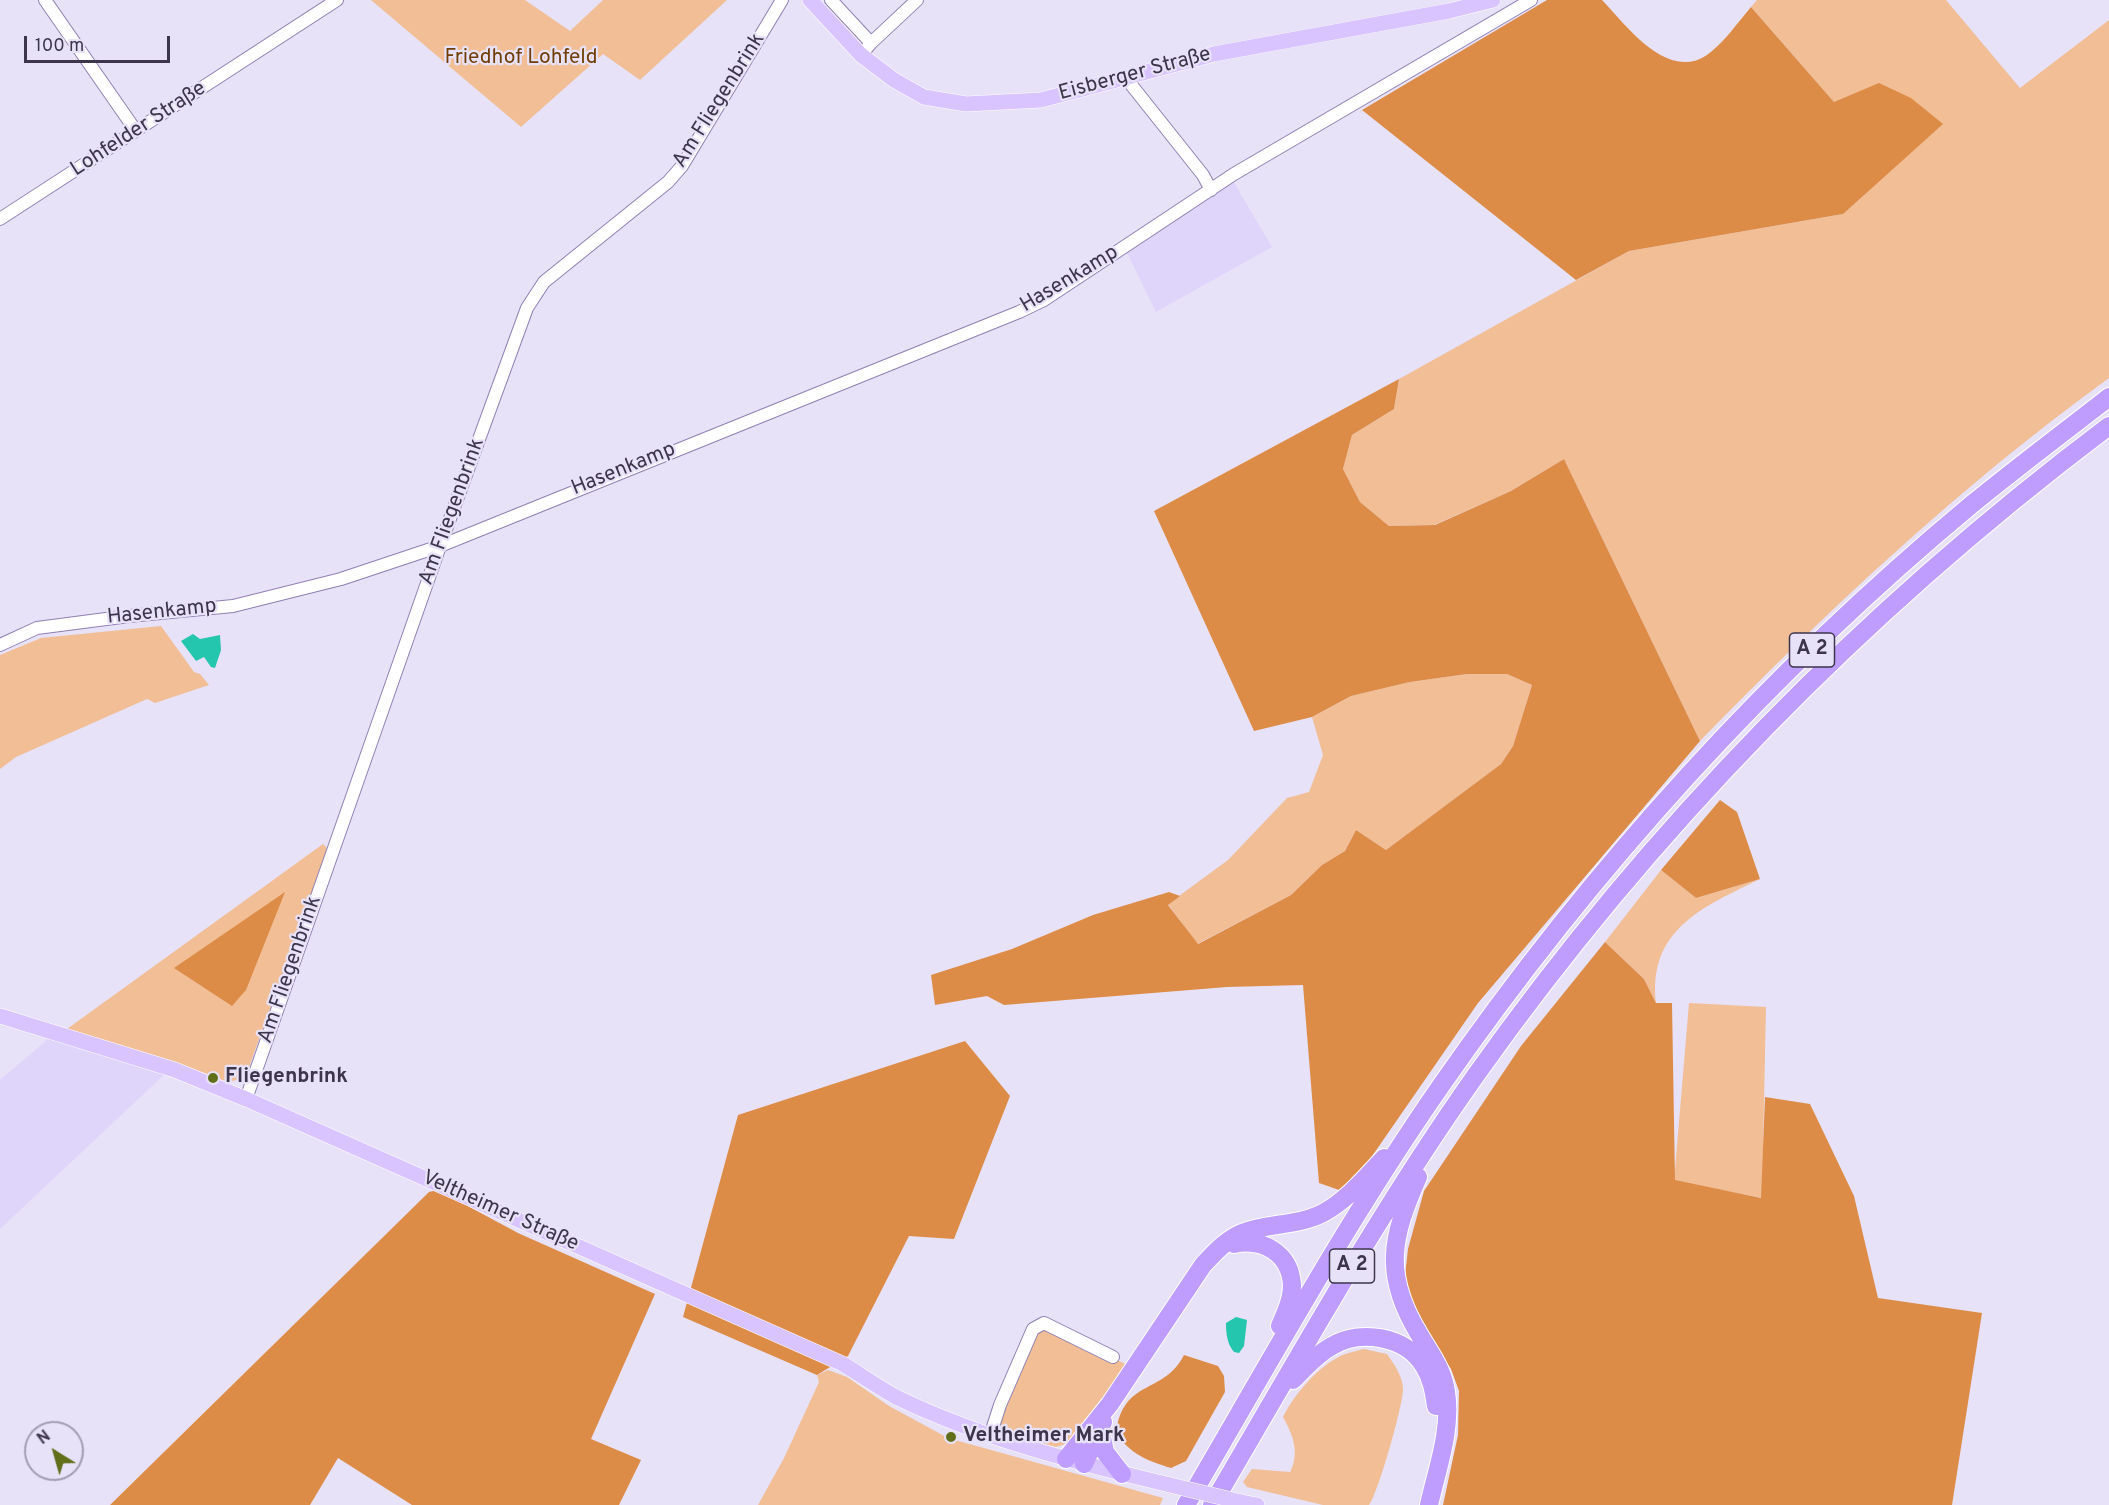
<!DOCTYPE html>
<html>
<head>
<meta charset="utf-8">
<style>
	body { margin:0 }
	#map { position:relative; width:2109px; height:1505px; overflow:hidden; background:#e8e2f8; font-family:Overpass,sans-serif }
	canvas { display:block }
	.north { position:absolute; left:24px; top:1421px; width:60px; height:60px; box-sizing:border-box; background:#e8e2f8; border:2px solid #a39db3; border-radius:50%; rotate:323deg; font-size:16px; font-weight:700; line-height:24px; text-align:center; color:#3c354b }
	.north::after { content:''; display:block; margin:auto; width:21px; height:27px; background:#616f1b; clip-path:polygon(50% 0,100% 100%,50% 72%,0 100%) }
	.scale { position:absolute; left:24px; top:36px; width:146px; height:27px; box-sizing:border-box; border:3px solid #3c354b; border-top:0; padding-left:8px; font-size:18px; line-height:21px; white-space:nowrap; color:#3c354b; -webkit-text-stroke:4px #e8e2f8; paint-order:stroke }
</style>
</head>
<body>
<div id="map">
<canvas width="2109" height="1505"></canvas>
<div class="north">N</div>
<div class="scale">100 m</div>
</div>
<script>
const context = document.querySelector('canvas').getContext('2d');
context.lineJoin = 'round';
function fillPath(path, color) { context.fillStyle = color; context.fill(path, 'evenodd'); }
function strokePath(path, color, width, dash) { context.strokeStyle = color; context.lineWidth = width; context.lineCap = dash ? 'butt' : 'round'; context.setLineDash(dash || []); context.stroke(path); }
function label(font, color, halo, rows, align = 'center') {
  context.font = font + ' Overpass,sans-serif'; context.lineWidth = 4.5; context.setLineDash([]); context.textBaseline = 'middle'; context.strokeStyle = halo; context.fillStyle = color; for (const [text, x, y, turn = 0] of rows) {
    context.save(); context.translate(x, y); context.rotate((+turn || 0) * Math.PI / 180); context.textAlign = isNaN(turn) ? turn : align; if (halo) context.strokeText(text, 0, 0); context.fillText(text, 0, 0); context.restore();
  }
}
const built = new Path2D(`
	M1233,181l39,66 -116,65 -30,-61z
	M54,1030l112,43 -166,156v-149l46,-39z`);
const green = new Path2D(`
	M371,0h154l45,31 33,-31h124l-87,80 -37,-26 -82,73z
	M1757,0h189l74,88 89,-68v358c-149,108 -281,232 -409,363l-136,-282 -53,32 -77,34 -45,1 -29,-24 -17,-33 9,-34 42,-26 5,-30 230,-128 214,-37 -9,-112 -83,-95z
	M161,626l33,46 6,2 9,11 -54,18 -8,-4 -131,58 -16,12v-114l41,-17z
	M1467,674h40l25,11 -19,61 -12,18 -115,86 -30,-20 -11,21 -23,14 -31,30 -94,49 -29,-40 60,-44 59,-62 22,-6 14,-37 -11,-38 39,-21 59,-14z
	M323,844l5,5 -83,229 -17,4 -50,-19 -111,-34z
	M1661,870l35,28 64,-19c-57,28 -112,50 -104,124l-12,-24 -39,-37z
	M1689,1003l77,4 -4,191 -88,-17z
	M1045,1329l83,36 -57,77 -15,5 -52,-15 -5,-11 37,-88z
	M1364,1349l23,5c7,10 15,21 16,34 1,14 -25,106 -34,117h-46l-76,-18 -4,-5 9,-13 38,3c10,-19 3,-37 -7,-55 11,-22 33,-48 54,-59 8,-5 19,-7 27,-9z
	M828,1370l19,7 42,29 59,32 215,60 -3,7h-402l26,-47 35,-76 -2,-7z`);
const forest = new Path2D(`
	M1547,0h55c24,25 65,82 105,55 17,-12 31,-33 44,-48l83,95 45,-19 32,15 32,26 -100,90 -214,37 -53,29 -214,-170z
	M1399,379l-5,30 -42,26 -9,34 17,33 29,24 46,-1 76,-34 53,-32 136,282 -222,262 -110,159 -26,29 -23,-8 -16,-198 -76,2 -223,18 -17,-9 -52,9 -4,-30 81,-26 81,-34 76,-23 11,4 -12,9 30,39 93,-49 31,-30 23,-14 11,-21 30,20 115,-86 12,-18 19,-61 -25,-11h-40l-57,8 -59,14 -39,21 -58,14 -100,-220z
	M1720,800l17,12 23,67 -64,19 -35,-28z
	M285,892l-39,98 -14,16 -58,-38z
	M1605,942l39,37 12,24h16l3,177 86,18 4,-101 45,7 44,92 24,102 104,15 -30,192h-509l15,-70 1,-44 -8,-22 -26,-39 -17,-37 -3,-17 3,-27 16,-58 97,-145z
	M965,1041l45,55 -56,143 -45,-3 -61,120 -31,19 -134,-58 55,-202z
	M438,1190l80,43 137,61 -64,145 50,21 -22,45h-207l-74,-47 -28,47h-200l319,-313z
	M1184,1355l34,11 6,10 1,16 -39,69 -15,7c-23,-7 -41,-14 -55,-35 7,-55 48,-38 68,-78z`);
const water = new Path2D(`
	M193,634l7,5 20,-4 1,15 -6,18 -4,-1 -7,-10 -8,4 -15,-20z
	M1236,1317l11,3 -3,26 -5,7 -5,-1c-7,-8 -8,-19 -8,-29z`);
const minor = new Path2D(`
	M45,0l91,131
	M831,0l40,43
	M861,55l10,-12 46,-43
	M1125,77l78,98 8,15
	M0,219l337,-219
	M0,645l37,-17 92,-12 104,-10 108,-27 99,-33 579,-234 25,-12 190,-126 297,-174
	M246,1099l194,-553 87,-238 17,-26 124,-100 14,-16 100,-166
	M991,1433l9,-28 33,-76 11,-6 69,34`);
const major = new Path2D(`
	M810,0l51,55 33,25 30,17 42,7 75,-4 173,-46 235,-43 44,-11
	M0,1016l175,54 71,29 597,265c18,11 36,24 55,34 85,41 180,65 272,87
	M1241,1502l16,3`);
const highway = new Path2D(`
	M1418,1177c-27,61 -35,98 1,157 11,19 24,35 27,58 6,37 -9,77 -17,113
	M1234,1244c29,-6 56,9 58,41 0,14 -6,27 -12,41
	M1293,1380c12,-12 24,-26 39,-34 28,-17 74,-10 92,20 8,13 10,26 12,40
	M1100,1428l5,24 17,22
	M1066,1459l44,-55 93,-139c12,-13 23,-25 39,-32 25,-10 56,-7 81,-20 24,-13 42,-35 61,-55
	M1084,1464l19,-42
	M1186,1505c82,-140 161,-284 254,-418 150,-216 329,-414 531,-582 45,-37 92,-72 138,-108
	M1212,1505c85,-145 167,-293 264,-430 176,-248 390,-466 633,-649`);
const majorBridge = new Path2D(`
	M1170,1485l71,17`);
const markers = [
	[213,1078,6,"#616f1b"],
	[951,1437,6,"#616f1b"]
];
const shields = [
	[1812,650,45],
	[1352,1266,45]
];
const shieldNames = [
	["A 2",1812,650],
	["A 2",1352,1266]
];
const parkNames = [
	["Friedhof Lohfeld",521,59]
];
const streetNames = [
	["Eisberger Straße",1135,75,-15],
	["Am Fliegenbrink",720,101,-58],
	["Lohfelder Straße",139,130,-33],
	["Hasenkamp",1070,280,-31],
	["Hasenkamp",624,470,-22],
	["Am Fliegenbrink",453,512,-70],
	["Hasenkamp",162,613,-6],
	["Am Fliegenbrink",291,970,-71],
	["Veltheimer Straße",500,1212,24]
];
const poiNames = [
	["Fliegenbrink",225,1078],
	["Veltheimer Mark",963,1437]
];
fillPath(built, '#dfd4fa');
fillPath(green, '#f1be96');
fillPath(forest, '#dd8c47');
fillPath(water, '#24c6ad');
strokePath(minor, '#9080b3', 14);
strokePath(major, '#fff', 16);
strokePath(highway, '#fff', 20);
strokePath(minor, '#fff', 12);
strokePath(major, '#d9c4ff', 15);
strokePath(highway, '#bf9dff', 18);
strokePath(majorBridge, '#fff', 16, []);
strokePath(majorBridge, '#d9c4ff', 15);
for (const [x, y, r, color] of markers) { const dot = new Path2D(); dot.arc(x, y, r, 0, 2 * Math.PI); context.fillStyle = color; context.fill(dot); strokePath(dot, '#e8e2f8', 2); }
for (const [x, y, w] of shields) { const box = new Path2D(); box.roundRect(x - w / 2, y - 17, w, 34, 4.5); context.fillStyle = '#e8e2f8'; context.fill(box); strokePath(box, '#3c354b', 1.5); }
label('bold 20px', '#3c354b', null, shieldNames);
label('21px', '#723e07', '#e8e2f8', parkNames);
label('21px', '#3c354b', '#e8e2f8', streetNames);
label('bold 21px', '#3c354b', '#e8e2f8', poiNames, 'left');
</script>
</body>
</html>
